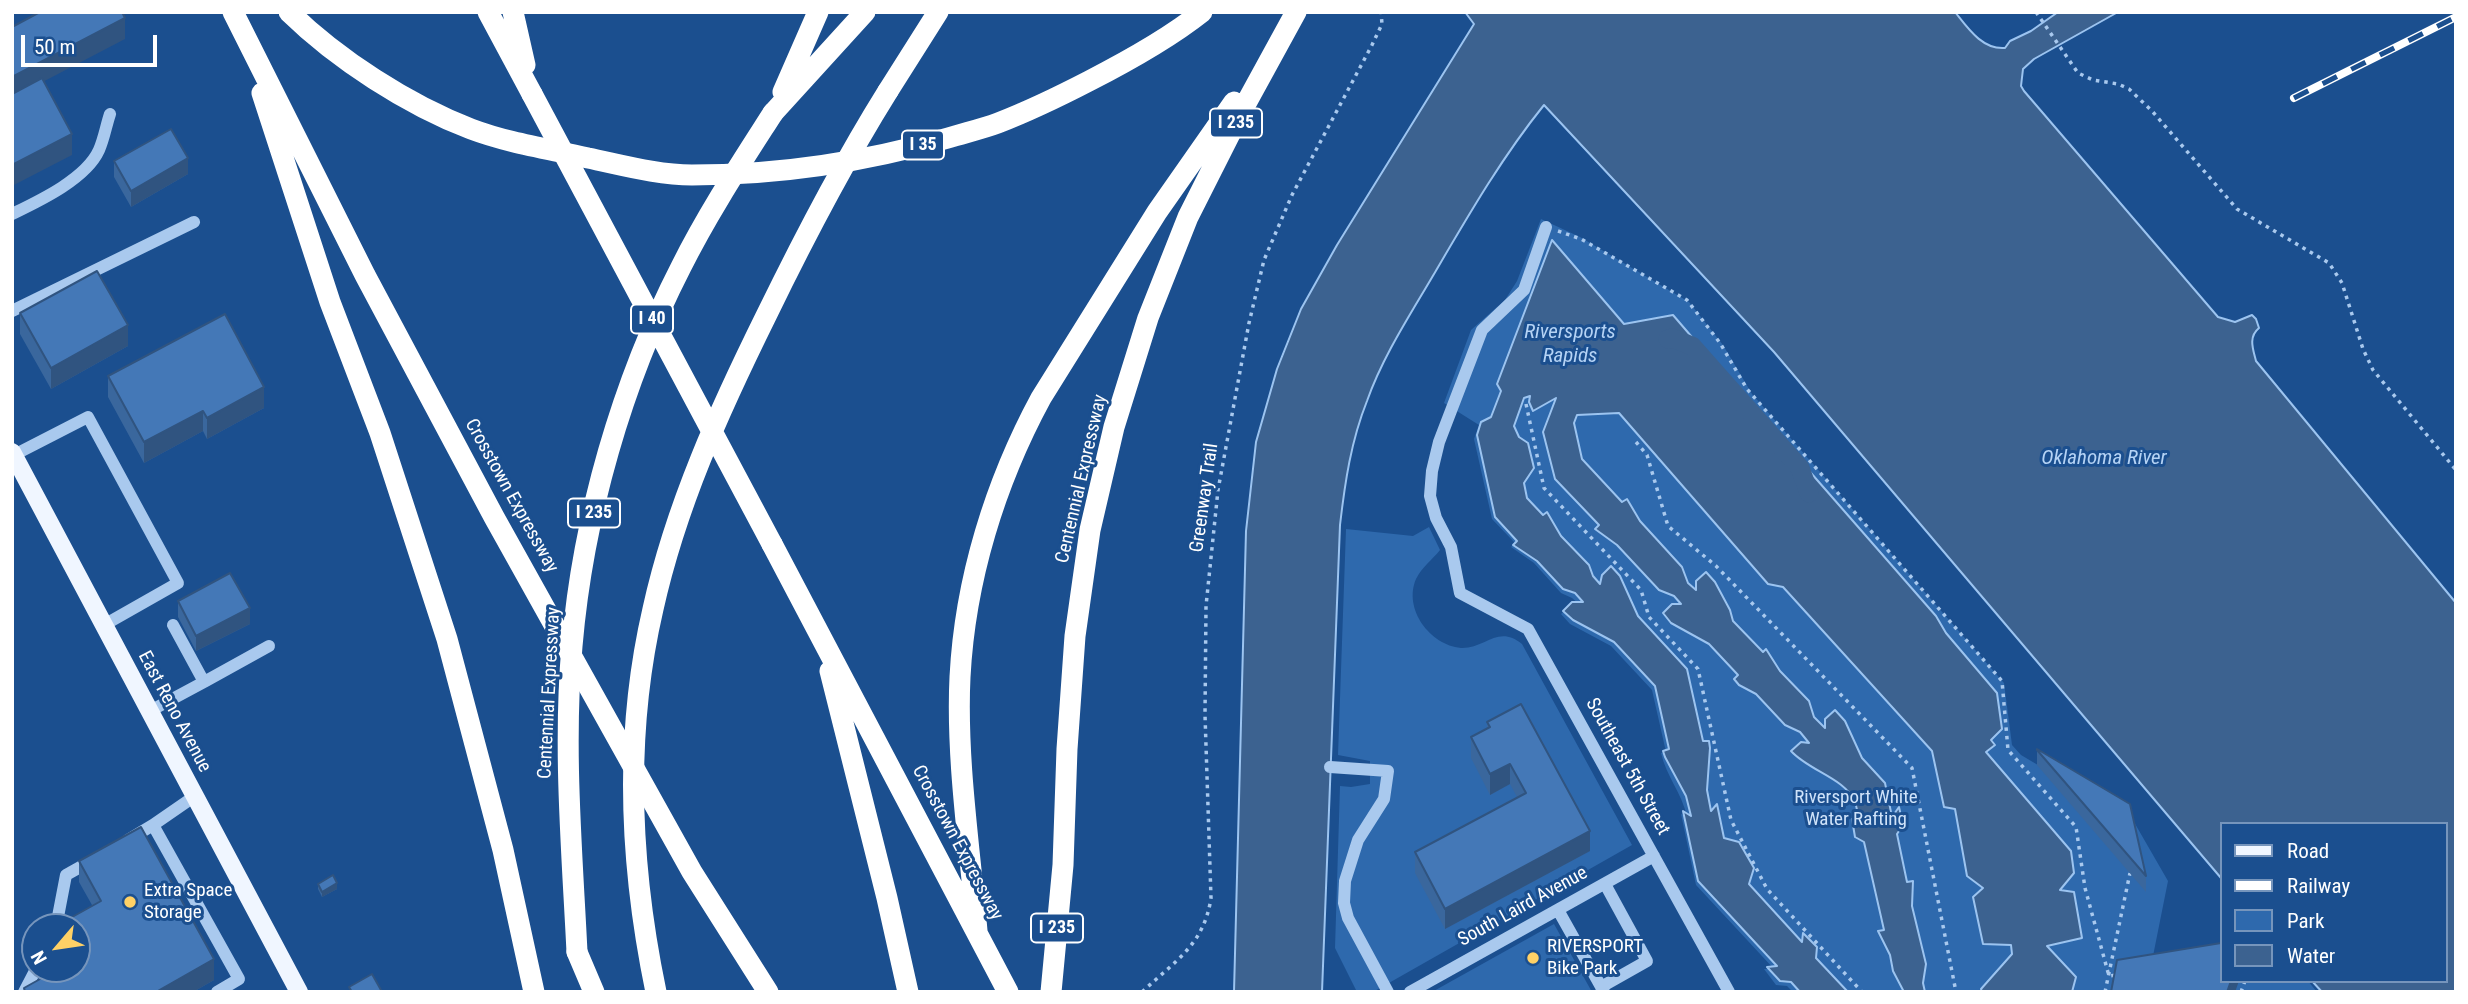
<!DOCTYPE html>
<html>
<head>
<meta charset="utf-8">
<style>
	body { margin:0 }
	#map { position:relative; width:2468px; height:1004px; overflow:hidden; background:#1b4f8f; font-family:"Roboto Condensed",sans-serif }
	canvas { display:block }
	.frame { position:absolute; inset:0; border:14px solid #fff; pointer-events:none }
	.legend { position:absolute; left:2220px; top:822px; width:228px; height:161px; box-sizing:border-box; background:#1b4f8f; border:2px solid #7695bc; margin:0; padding:9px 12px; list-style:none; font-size:21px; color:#fff }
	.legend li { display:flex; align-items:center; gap:14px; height:35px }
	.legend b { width:35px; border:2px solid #7695bc }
	.north { position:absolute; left:21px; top:913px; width:70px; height:70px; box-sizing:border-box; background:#1b4f8f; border:2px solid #7695bc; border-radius:50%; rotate:241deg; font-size:19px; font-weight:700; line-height:28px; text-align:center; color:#fff }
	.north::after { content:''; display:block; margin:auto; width:24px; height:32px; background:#ffd166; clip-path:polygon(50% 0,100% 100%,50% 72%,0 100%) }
	.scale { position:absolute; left:21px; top:35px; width:136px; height:32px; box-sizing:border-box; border:4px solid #fff; border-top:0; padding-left:9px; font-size:21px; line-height:24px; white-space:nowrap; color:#fff; -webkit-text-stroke:5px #1b4f8f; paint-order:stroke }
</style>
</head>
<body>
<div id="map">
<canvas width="2468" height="1004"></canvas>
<div class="frame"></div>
<ul class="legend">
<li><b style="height:9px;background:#f0f6ff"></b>Road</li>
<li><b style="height:9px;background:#fff"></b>Railway</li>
<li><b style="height:19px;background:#2e69ad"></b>Park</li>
<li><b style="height:19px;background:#3c6290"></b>Water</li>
</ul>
<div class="north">N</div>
<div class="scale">50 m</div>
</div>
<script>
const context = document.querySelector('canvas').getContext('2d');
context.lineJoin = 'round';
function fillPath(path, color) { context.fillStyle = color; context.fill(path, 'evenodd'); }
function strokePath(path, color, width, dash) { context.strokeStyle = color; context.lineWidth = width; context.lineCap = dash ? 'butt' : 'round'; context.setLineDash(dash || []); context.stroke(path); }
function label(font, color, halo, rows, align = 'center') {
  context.font = font + ' "Roboto Condensed",sans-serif'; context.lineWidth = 6; context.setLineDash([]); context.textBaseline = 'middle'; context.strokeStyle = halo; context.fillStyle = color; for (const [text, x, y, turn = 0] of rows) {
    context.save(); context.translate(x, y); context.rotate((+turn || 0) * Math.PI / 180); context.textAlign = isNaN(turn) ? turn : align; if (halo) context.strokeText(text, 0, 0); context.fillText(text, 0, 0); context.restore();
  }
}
const green = new Path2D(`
	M1541,219l39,18 109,65 34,43 29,49 252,289 8,62 9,10 113,67 34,59 -17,85 70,15h87l9,11h-524l-6,-6 -11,-1 -12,-16h10l-78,-84 -15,-71 6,3c-5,-24 -21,-41 -26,-64l5,-1 -14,-62 -41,-44 -41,-22 -9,-10 10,-9 8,-1 -7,-6 -11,-5 -27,-30 -23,-16 4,-4 -23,-24 -18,-80 5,-14 -35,-22 27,-73 34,-30 12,-19z
	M1429,527l11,23c-8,10 -18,17 -24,29 -13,30 14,66 45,69 24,1 37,-24 61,-4l110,201 -259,147h-16l-22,-44 5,-162 11,1 19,-3v-23l-32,-6 8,-226 67,7z
	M1554,924l38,68h-160z`);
const water = new Path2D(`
	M1465,12h490c12,15 27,38 50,36l5,-7 21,-10 27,-19h60l-84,47 -11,10 -2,17 3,5 194,226 17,5 17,-7 4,4 3,9c-11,9 -6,21 -3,33l200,242v389h-134l-10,-11h133v-157h-224v54l-447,-526 -230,-247c-42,52 -76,111 -110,169 -24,41 -51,82 -67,127 -16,40 -22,81 -27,124l-18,467h-88l12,-461 10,-89 21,-73 24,-60 36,-64 137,-221z
	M1552,240l72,84 49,-9 24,28 -8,7 106,122 9,-7 132,151 10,17 51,60 5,36 -11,11 4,5 -9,7 85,99 3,22 -14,17 14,2 8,46 -35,8 29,31 -4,15h-90l-1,-3 31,-35 -1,-9 -28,-1 -10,-47 10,-9 -16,-12 -12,-67 -11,-2 -12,-56 -149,-164 -15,-3 -149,-171 -42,2 -3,8 8,36 40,43 5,-3 13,22 42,46 6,16 8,7v-9l10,-9 9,10 15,28 3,11 30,31 3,-3 14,22 29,30 5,16 11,11v-9l10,-9 10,11 17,37 23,25 7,34 7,-10 4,18 -6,9 10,48 6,-1 -1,25 14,58 -3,19 2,9h-21l-11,-21 -3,-16 -12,-24 6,-1 -20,-88 -9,-5 -3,-18 8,4c-2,-7 -3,-15 -5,-21 -10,-24 -46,-31 -64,-51l10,-9 8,1 -9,-11 -15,-7 -29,-31 -17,-9 -5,-6 4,-4 -29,-31 -38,-21 -8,-10 9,-9h9l-7,-8 -15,-6 -42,-45 -22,-16 4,-4 -44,-46 -12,-47 13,-34 -23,13 -4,-9 1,-6 -6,2 -10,28 5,11 9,6 6,25 -10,15 3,15 16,17 4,-3 14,24 28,29 4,11 7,8 2,-9 9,-9 9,10 18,40 49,53 16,72h6l1,7 -3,42 4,21 6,-7 7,34 15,4 15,26 -5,16 53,58 1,-9 14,14 -1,11 32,34h-48l-9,-10 -11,-1 -13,-14 10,-1 -79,-85 -15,-70 8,5 -5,-20 -21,-39 -2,-6 6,-2 -14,-63 -41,-44 -41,-22 -10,-9 9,-9h11l-8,-9 -12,-4 -26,-28 -24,-16 4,-4 -22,-24 -18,-82 4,-13 10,-5 10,-26 -4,-7z`);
const canal = new Path2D(`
	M1668,339l4,-1 20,8 108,122 9,25`);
const path = new Path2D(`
	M2036,12l42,61 15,7 25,4 11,5 23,22 85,98 92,54 13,20 21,66 10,21 83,100
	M1558,231l23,8 106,61 33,43 27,46 255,292 6,69 68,77 9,61 24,88 8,-1
	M1526,404l18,84 97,102 8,27 49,52 33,151 36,69 95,103
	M1636,442l11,13 21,71 48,40 196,202 44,224
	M1142,992c33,-31 62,-47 69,-94l-6,-183 1,-109 12,-116 31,-167 15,-63 28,-65 80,-150 10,-21 -1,-12
	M2105,992l25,-119
	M2241,992l4,-11`);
const minor = new Path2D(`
	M12,214c27,-13 74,-35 87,-64 5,-11 7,-24 11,-36
	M1546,227l-22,63 -42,40 -43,112 -7,29 -2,25 6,22 15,29 9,46 68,36 201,363
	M12,311l182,-89
	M14,455l74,-38 90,166 -74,42
	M204,682l65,-36
	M150,711l54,-29 -31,-57
	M1330,767l58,4 -4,28 -26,41 -13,41 -1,22 4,15 40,74
	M153,825l42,-29
	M128,840l25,-15 86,154 -22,13
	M1558,910l46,82
	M56,927l10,-52 25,-14
	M1601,987l46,-26 -42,-77
	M24,992l12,-23
	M1410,992l244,-136`);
const major = new Path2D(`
	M12,452l287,540`);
const highway = new Path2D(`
	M233,12l132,263 129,242 198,355 76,120
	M289,12c48,47 119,93 182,117 37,14 78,20 117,29 34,7 70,17 104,17 87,0 173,-13 256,-37 16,-5 34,-9 50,-15 31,-12 62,-27 91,-42 39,-20 79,-42 113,-69
	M488,12l44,82
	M513,12l12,53
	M888,91l50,-79
	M783,92l35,-80
	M262,93l68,209 50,131 67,206 56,211 31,142
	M773,113l92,-101
	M772,544l236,448
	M830,671l57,227 21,94
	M977,931c-7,-82 -21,-172 -17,-254 5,-97 35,-194 81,-279l116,-186 77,-110
	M577,952l17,40
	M1051,992l12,-127 4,-116 8,-113 15,-106 24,-103 34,-109 40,-101 50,-99 58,-106`);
const rail = new Path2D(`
	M2294,98l162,-81`);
const highwayBridge = new Path2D(`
	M532,94l240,450
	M577,952c-5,-102 -14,-204 -5,-306 11,-129 50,-264 109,-379 27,-54 60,-104 92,-154
	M656,992c-26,-125 -32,-258 -3,-383 23,-104 67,-200 114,-295 37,-76 76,-151 121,-223`);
const wall = new Path2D(`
	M114,161l74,13 -57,33 -17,-30z
	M20,313l108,33 -77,43 -31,-55z
	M108,376l156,32 -57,31 -4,-8 -59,32 -36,-66z
	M178,601l72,23 -54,27 -18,-34z
	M1487,722l103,129 -145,78 -30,-56v-21l102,-55 -7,-13 -20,11 -19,-37v-21l16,-8z
	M2037,750l109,126v16l-109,-127z
	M79,861l135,119 -21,12h-169v-4l53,-19 15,-64 -13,-23z
	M318,884l19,5 -15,8 -4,-8z`);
const shadedWall = new Path2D(`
	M125,18v21l-113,59v-21z
	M72,134v21l-60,31v-21z
	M188,158v16l-57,33v-16z
	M128,325v21l-77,43v-21z
	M264,387v21l-57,31v-21z
	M203,411v20l-59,32v-21z
	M250,608v16l-54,27v-15z
	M1510,764v20l-20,11v-21z
	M1590,831v20l-145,78v-20z
	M337,883v6l-15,8v-5z
	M214,959v21l-21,12h-37z
	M2231,981h8l-4,11h-8z`);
const building = new Path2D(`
	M40,12h82l3,6 -113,59v-50z
	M42,78l30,56 -60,31v-71z
	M171,129l17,29 -57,33 -17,-30z
	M97,271l31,54 -77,43 -31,-55z
	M225,314l39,73 -57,31 -4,-7 -59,31 -36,-66z
	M230,573l20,35 -54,28 -18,-35z
	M1521,704l69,127 -145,78 -30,-57 111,-59 -16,-29 -20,10 -19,-37 19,-10 -3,-5z
	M2037,749l93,55 16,72 -109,-126z
	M141,827l73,132 -58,33h-131l-1,-4 34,-19h19v-42h-21v-1l45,-25 -22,-40z
	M333,875l4,8 -15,9 -4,-8z
	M2221,943v38h10l-4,11h-116l6,-32z
	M372,974l9,16 -3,2h-26l-3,-5z`);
const markers = [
	[130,902,7,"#ffd166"],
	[1533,958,7,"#ffd166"]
];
const shields = [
	[1236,123,52],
	[923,145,42],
	[652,319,42],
	[594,513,52],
	[1057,928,52]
];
const shieldNames = [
	["I 235",1236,123],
	["I 35",923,145],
	["I 40",652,319],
	["I 235",594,513],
	["I 235",1057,928]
];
const streetNames = [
	["Centennial Expressway",1082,479,-77],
	["Crosstown Expressway",511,496,61],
	["Greenway Trail",1205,498,-82],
	["Centennial Expressway",550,693,-87],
	["East Reno Avenue",174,712,62],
	["Southeast 5th Street",1627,767,61],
	["Crosstown Expressway",957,843,62],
	["South Laird Avenue",1523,907,-29]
];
const parkNames = [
	["Riversport White",1856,798],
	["Water Rafting",1856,820]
];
const poiNames = [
	["Extra Space",144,891],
	["Storage",144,913],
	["RIVERSPORT",1547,947],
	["Bike Park",1547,969]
];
const waterNames = [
	["Riversports",1570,333],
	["Rapids",1570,357],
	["Oklahoma River",2104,459]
];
fillPath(green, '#2e69ad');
fillPath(water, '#3c6290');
strokePath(water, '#9cc4f0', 2);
strokePath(canal, '#3c6290', 19);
strokePath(path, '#a9c9ee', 3.5, [3.5, 5]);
strokePath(minor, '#a9c9ee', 12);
strokePath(major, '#f0f6ff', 18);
strokePath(highway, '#fff', 21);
strokePath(rail, '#fff', 8);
strokePath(rail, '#1b4f8f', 5, [16]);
strokePath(highwayBridge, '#fff', 21);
fillPath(wall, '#3a679d');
fillPath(shadedWall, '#305480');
fillPath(building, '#4478b7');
strokePath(building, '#305480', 2);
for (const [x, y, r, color] of markers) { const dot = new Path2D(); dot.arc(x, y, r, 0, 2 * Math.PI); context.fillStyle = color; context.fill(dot); strokePath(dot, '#1b4f8f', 2.5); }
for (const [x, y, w] of shields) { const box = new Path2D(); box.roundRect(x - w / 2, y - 14.5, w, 29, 5); context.fillStyle = '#1b4f8f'; context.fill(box); strokePath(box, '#fff', 2); }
label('bold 18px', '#fff', null, shieldNames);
label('19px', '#fff', '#1b4f8f', streetNames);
label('19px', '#cfe3fa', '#1b4f8f', parkNames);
label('19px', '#fff', '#1b4f8f', poiNames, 'left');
label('italic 21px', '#b5d3f5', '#1b4f8f', waterNames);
</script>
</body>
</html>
